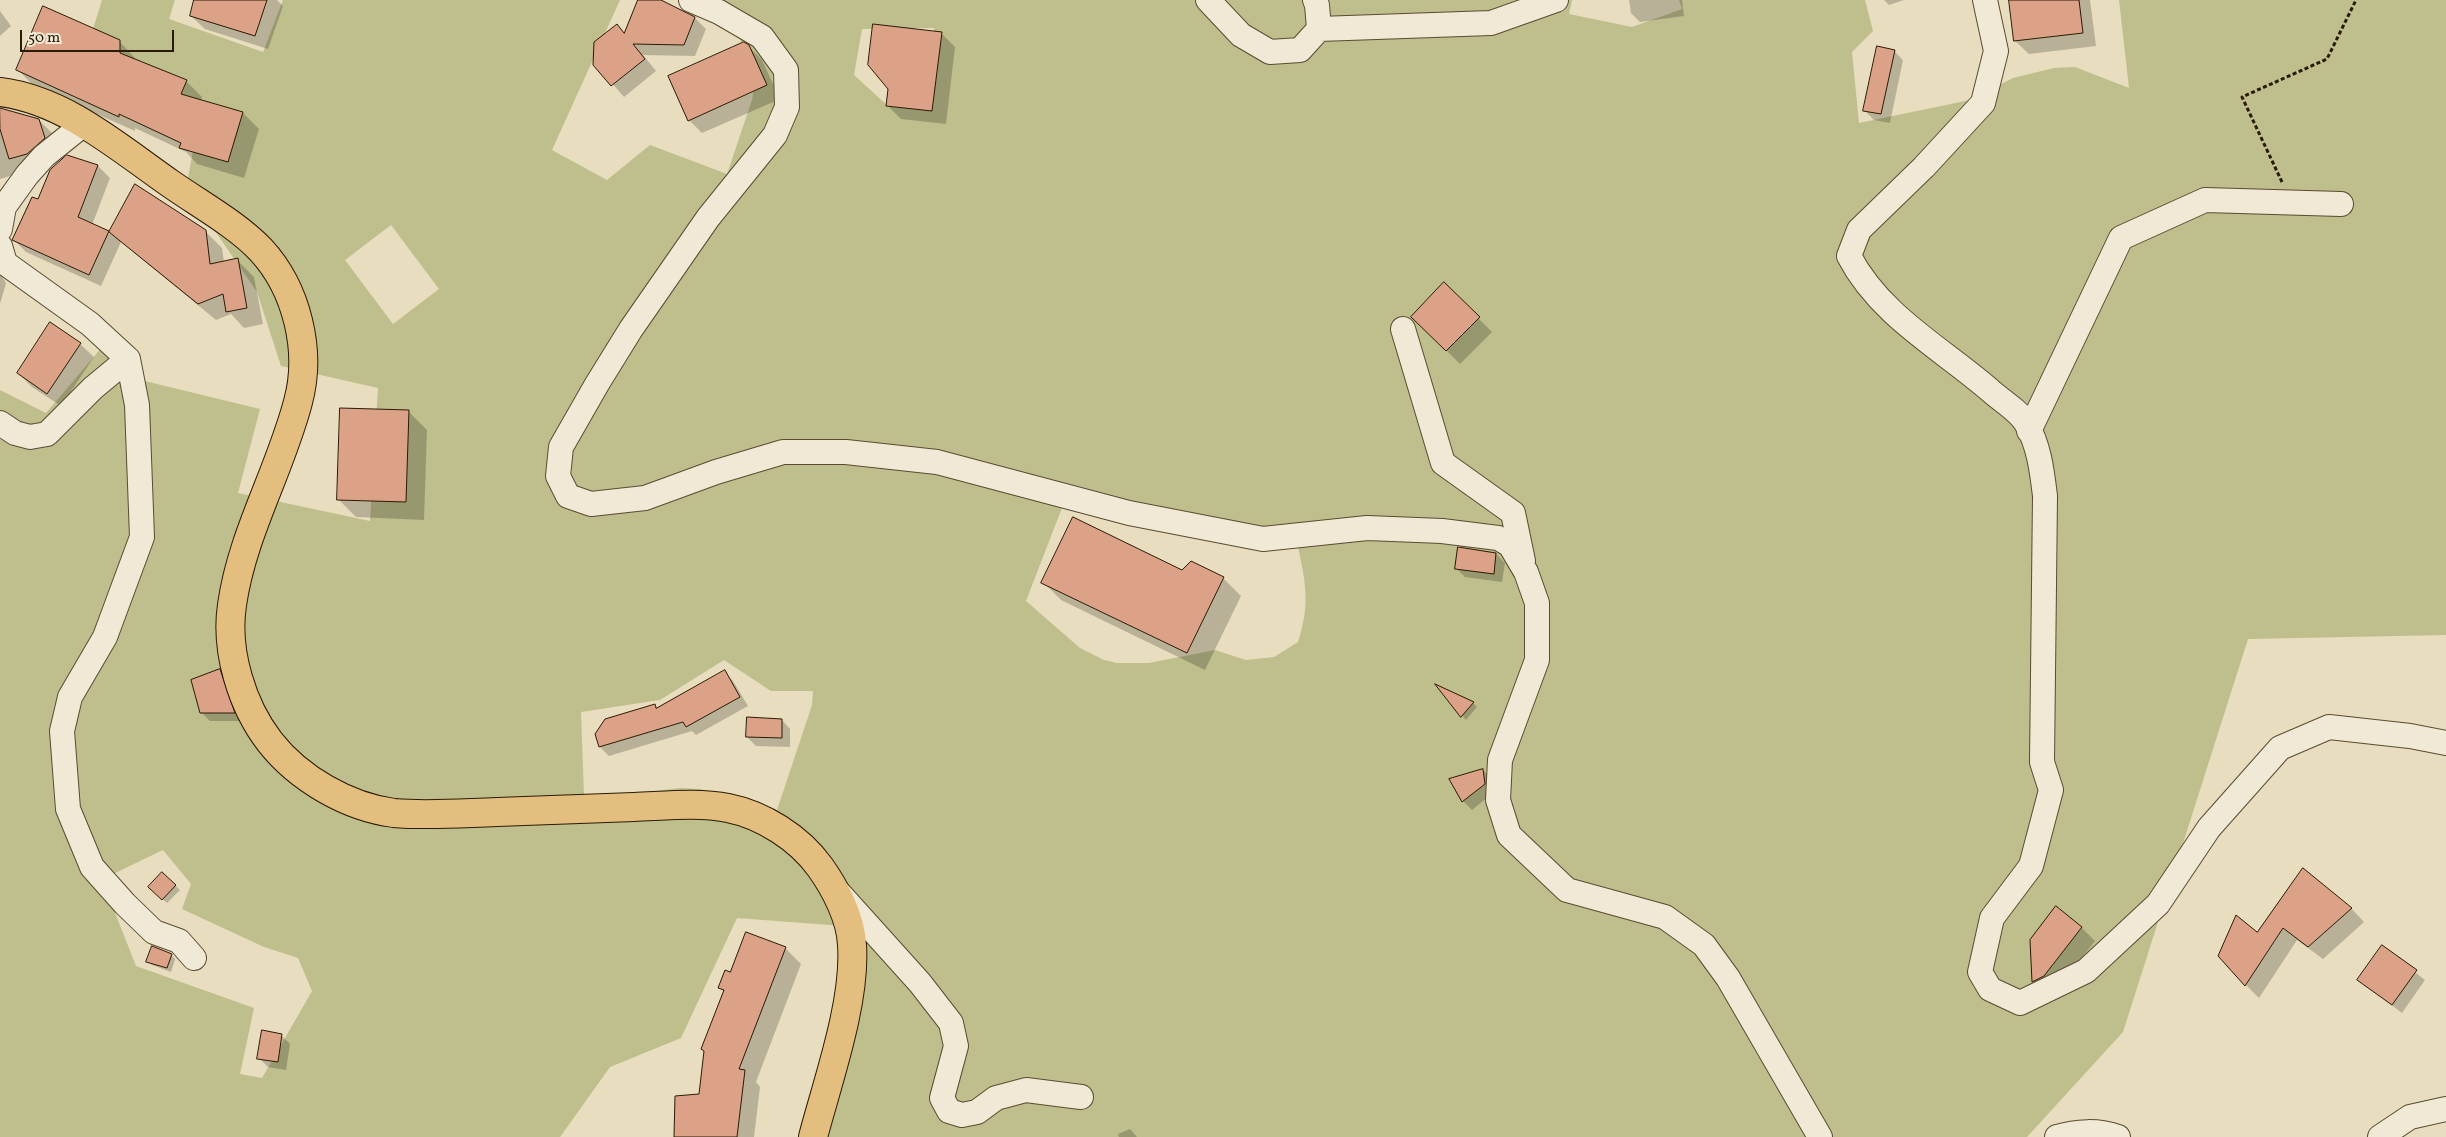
<!DOCTYPE html>
<html>
<head>
<meta charset="utf-8">
<style>
	body { margin:0 }
	#map { position:relative; width:2446px; height:1137px; overflow:hidden; background:#e8ddbe; font-family:Vollkorn,serif }
	canvas { display:block }
	.scale { position:absolute; left:20px; top:30px; width:154px; height:22px; box-sizing:border-box; border:2px solid #2b1a04; border-top:0; padding-left:6px; font-size:15px; line-height:18px; white-space:nowrap; color:#2b1a04; -webkit-text-stroke:4px #f0e9d5; paint-order:stroke }
</style>
</head>
<body>
<div id="map">
<canvas width="2446" height="1137"></canvas>
<div class="scale">50 m</div>
</div>
<script>
const context = document.querySelector('canvas').getContext('2d');
context.lineJoin = 'round';
function fillPath(path, color) { context.fillStyle = color; context.fill(path, 'evenodd'); }
function strokePath(path, color, width, dash) { context.strokeStyle = color; context.lineWidth = width; context.lineCap = dash ? 'butt' : 'round'; context.setLineDash(dash || []); context.stroke(path); }
const green = new Path2D(`
	M102,0h73l-6,19 94,33 20,-52h337l-68,150 55,30 43,-35 77,29 25,-74 2,-14 -10,-40 -7,-11 -51,-35h886l-3,14 63,13 50,-18 -3,-9h186l8,31 -21,21 7,71 111,-23 43,-22 41,-10 21,-1 54,21 -10,-88h327v635l-198,4 -125,393 -96,105h-1221l27,-116 10,-95 -106,-8 -56,120 -71,29 -50,70h-560v-747l46,23 68,-80 2,41 144,35 -22,84 132,28 8,-133 -97,-22 -24,-74 -71,-103 15,-83 -113,-61zM934,28l-1,77 -45,1 -34,-31 8,-46zM391,225l48,64 -46,35 -48,-64zM1065,500l231,36c8,43 16,63 2,106l-24,15 -28,3 -31,-10 -66,13h-32l-13,-3 -24,-12 -54,-47zM724,660l47,31h42l-1,14 -37,111 -35,-18 -40,-9 -20,-1 -41,5 -55,2 -3,-83 79,-12zM163,850l28,34 -9,25 82,38 34,11 14,33 -50,87 -22,-4 14,-66 -118,-42 -26,-66 1,-25z`);
const shadow = new Path2D(`
	M195,0h82l6,6 -15,43 -63,-20 -14,-13z
	M639,0h17l39,18 11,11 -11,27 -52,-1 13,16 -32,26 -29,-33 30,-30z
	M1629,0h53l2,16 -44,6 -9,-9z
	M1884,0h20l-15,5z
	M2010,0h80l6,46 -67,8 -14,-13z
	M0,11l11,15 -11,10z
	M941,33l14,14 -9,77 -45,-5 -14,-14z
	M119,41l16,17v2l51,21 16,16 -1,4 42,12 16,16 -15,49 -47,-14 -11,-12 -51,-24v3l-101,-45 -16,-16z
	M748,46l14,14 18,39 -78,34 -13,-13z
	M1894,51l9,9 -13,63 -16,-3 -9,-9z
	M0,109l39,11 14,14 5,18 -17,15 -41,12z
	M67,157l31,9 12,12 -18,47 18,9 25,-49 70,46 17,17 2,14 13,-2 17,17 9,47 -19,4 -13,-14 -15,6 -95,-78 -20,44 -75,-34 -12,-12z
	M0,273l6,10 -6,21z
	M1444,284l48,48 -32,32 -47,-47z
	M80,344l14,13 -33,49 -29,-19 -14,-14z
	M409,412l18,18 -3,90 -68,-3 -18,-18z
	M1496,554l9,9 -3,19 -37,-5 -9,-9z
	M1183,571l40,7 18,18 -36,74 -144,-70 -18,-18z
	M219,670l9,9 14,42h-32l-9,-9z
	M724,672l9,9 15,25 -52,29 -4,-4 -83,25 -9,-9 -4,-13 59,-29 3,3z
	M1439,687l34,16 4,4 -11,13z
	M782,720l8,9v18l-34,-1 -9,-9z
	M1483,770l9,9 1,14 -21,17 -9,-9z
	M162,873l18,17 -13,13 -17,-16z
	M2351,908l13,14 -41,37 -26,-19 -38,58 -13,-13 11,-51z
	M2082,928l13,13 -38,48 -10,6 -14,-14z
	M2383,947l42,33 -23,33 -43,-33z
	M785,948l16,16 -45,118 4,5 -6,50h-79l25,-42 24,-103 -4,-4 11,-15z
	M171,955l4,4 -4,13 -19,-7 -4,-4z
	M281,1035l9,9 -4,26 -18,-3 -9,-9z
	M1130,1129l7,8h-18l-1,-3z`);
const building = new Path2D(`
	M194,0h73l-12,36 -65,-20z
	M638,0h23l34,17 -11,28 -51,-1 12,15 -34,27 -18,-21 1,-23 23,-18 7,9z
	M2009,0h70l4,33 -69,8z
	M43,6l77,34v13l67,27 -6,14 62,18 -15,50 -49,-14 2,-5 -62,-29v3l-103,-47z
	M873,24l69,8 -10,79 -46,-5 2,-17 -20,-24z
	M744,42l5,3 18,40 -79,36 -20,-45z
	M1877,46l18,4 -14,64 -18,-3z
	M0,108l39,11 6,19 -18,16 -18,5 -9,-30z
	M67,155l31,10 -20,52 31,14 -20,44 -77,-35 20,-43 6,2 12,-29z
	M135,184l71,46 4,34 28,-6 9,50 -21,4 -3,-18 -25,10 -89,-72z
	M1444,282l36,35 -34,34 -35,-34z
	M50,322l31,21 -34,51 -30,-21z
	M340,408l69,2 -3,92 -69,-2z
	M1073,517l109,53 9,-9 33,16 -37,76 -146,-70z
	M1458,547l38,6 -2,21 -39,-5z
	M220,669l15,44h-35l-9,-33z
	M725,670l15,27 -54,30 -3,-5 -84,25 -4,-13 10,-15 50,-15 1,4z
	M1435,684l39,18 -13,15z
	M747,717l35,2v19l-36,-1z
	M1483,769l2,15 -23,18 -13,-23z
	M2303,868l49,40 -44,39 -25,-19 -38,58 -27,-30 18,-41 21,17z
	M162,872l14,13 -14,15 -14,-13z
	M2056,906l26,21 -38,49 -12,6 -2,-42z
	M746,932l40,15 -47,122 6,1 -8,67h-63l1,-41 24,-2 5,-43 -3,-2 23,-59 -6,-2 7,-18 5,2z
	M2382,945l35,25 -25,35 -35,-25z
	M152,946l20,8 -5,14 -21,-6z
	M262,1030l20,4 -4,28 -21,-3z`);
const path = new Path2D(`
	M2282,182l-40,-85 85,-38 29,-59`);
const minor = new Path2D(`
	M691,0l28,12 43,25 24,33 1,37 -12,28 -67,83 -77,111 -34,55 -36,63 -3,29 10,20 23,8 54,-6 71,-26 67,-20h63l91,10 192,51 134,26 104,-11 75,3 56,7 12,7 16,27 11,31v57l-37,100 -2,40 11,35 58,55 98,27 39,28 24,33 92,159
	M1208,0l33,35 29,17 30,-2 19,-21 -2,-24 -2,-5
	M1985,0l11,51 -13,52 -59,64 -65,63 -10,26c31,60 94,93 143,136 10,9 27,19 34,31 13,22 16,48 19,73l-3,266 9,28 -20,76 -39,52 -12,54 10,17 30,14 66,-32 72,-67 51,-76 71,-80 49,-21 81,9 36,7
	M1319,29l172,-6 65,-23
	M0,229l4,-22 23,-32 17,-19 40,-32
	M0,246l5,17 85,61 38,35 -35,29 -46,46 -17,3 -15,-4 -15,-10
	M1403,329l40,134 70,50 10,48
	M128,359l9,46 5,132 -37,100 -35,60 -8,34 6,78 24,58 33,37 29,28 25,9 15,17
	M2029,431l92,-193 84,-38 136,4
	M839,893l81,90 31,40 5,23 -14,52 7,13 13,4 15,-3 19,-14 30,-8 55,7
	M2057,1137c19,-6 42,-7 61,0
	M2380,1137l30,-20 36,-8`);
const major = new Path2D(`
	M0,92c65,8 119,56 171,92 30,21 65,40 90,66 36,39 51,101 37,152 -18,69 -56,132 -66,203 -7,46 10,101 38,137 29,37 78,65 124,71 34,3 69,0 103,-1 46,-2 91,-3 137,-5 30,-1 64,-5 94,1 35,7 71,30 92,59 15,21 31,51 32,78 4,57 -24,135 -39,192`);
fillPath(green, '#bebf8c');
fillPath(shadow, '#0003');
fillPath(building, '#dba288');
strokePath(building, '#2b1a04', 1);
strokePath(minor, '#5a4b32', 26);
strokePath(major, '#2b1a04', 30);
strokePath(path, '#2b1a04', 3, [4, 2.5]);
strokePath(minor, '#f0e9d5', 24);
strokePath(major, '#e4be7f', 28);
</script>
</body>
</html>
